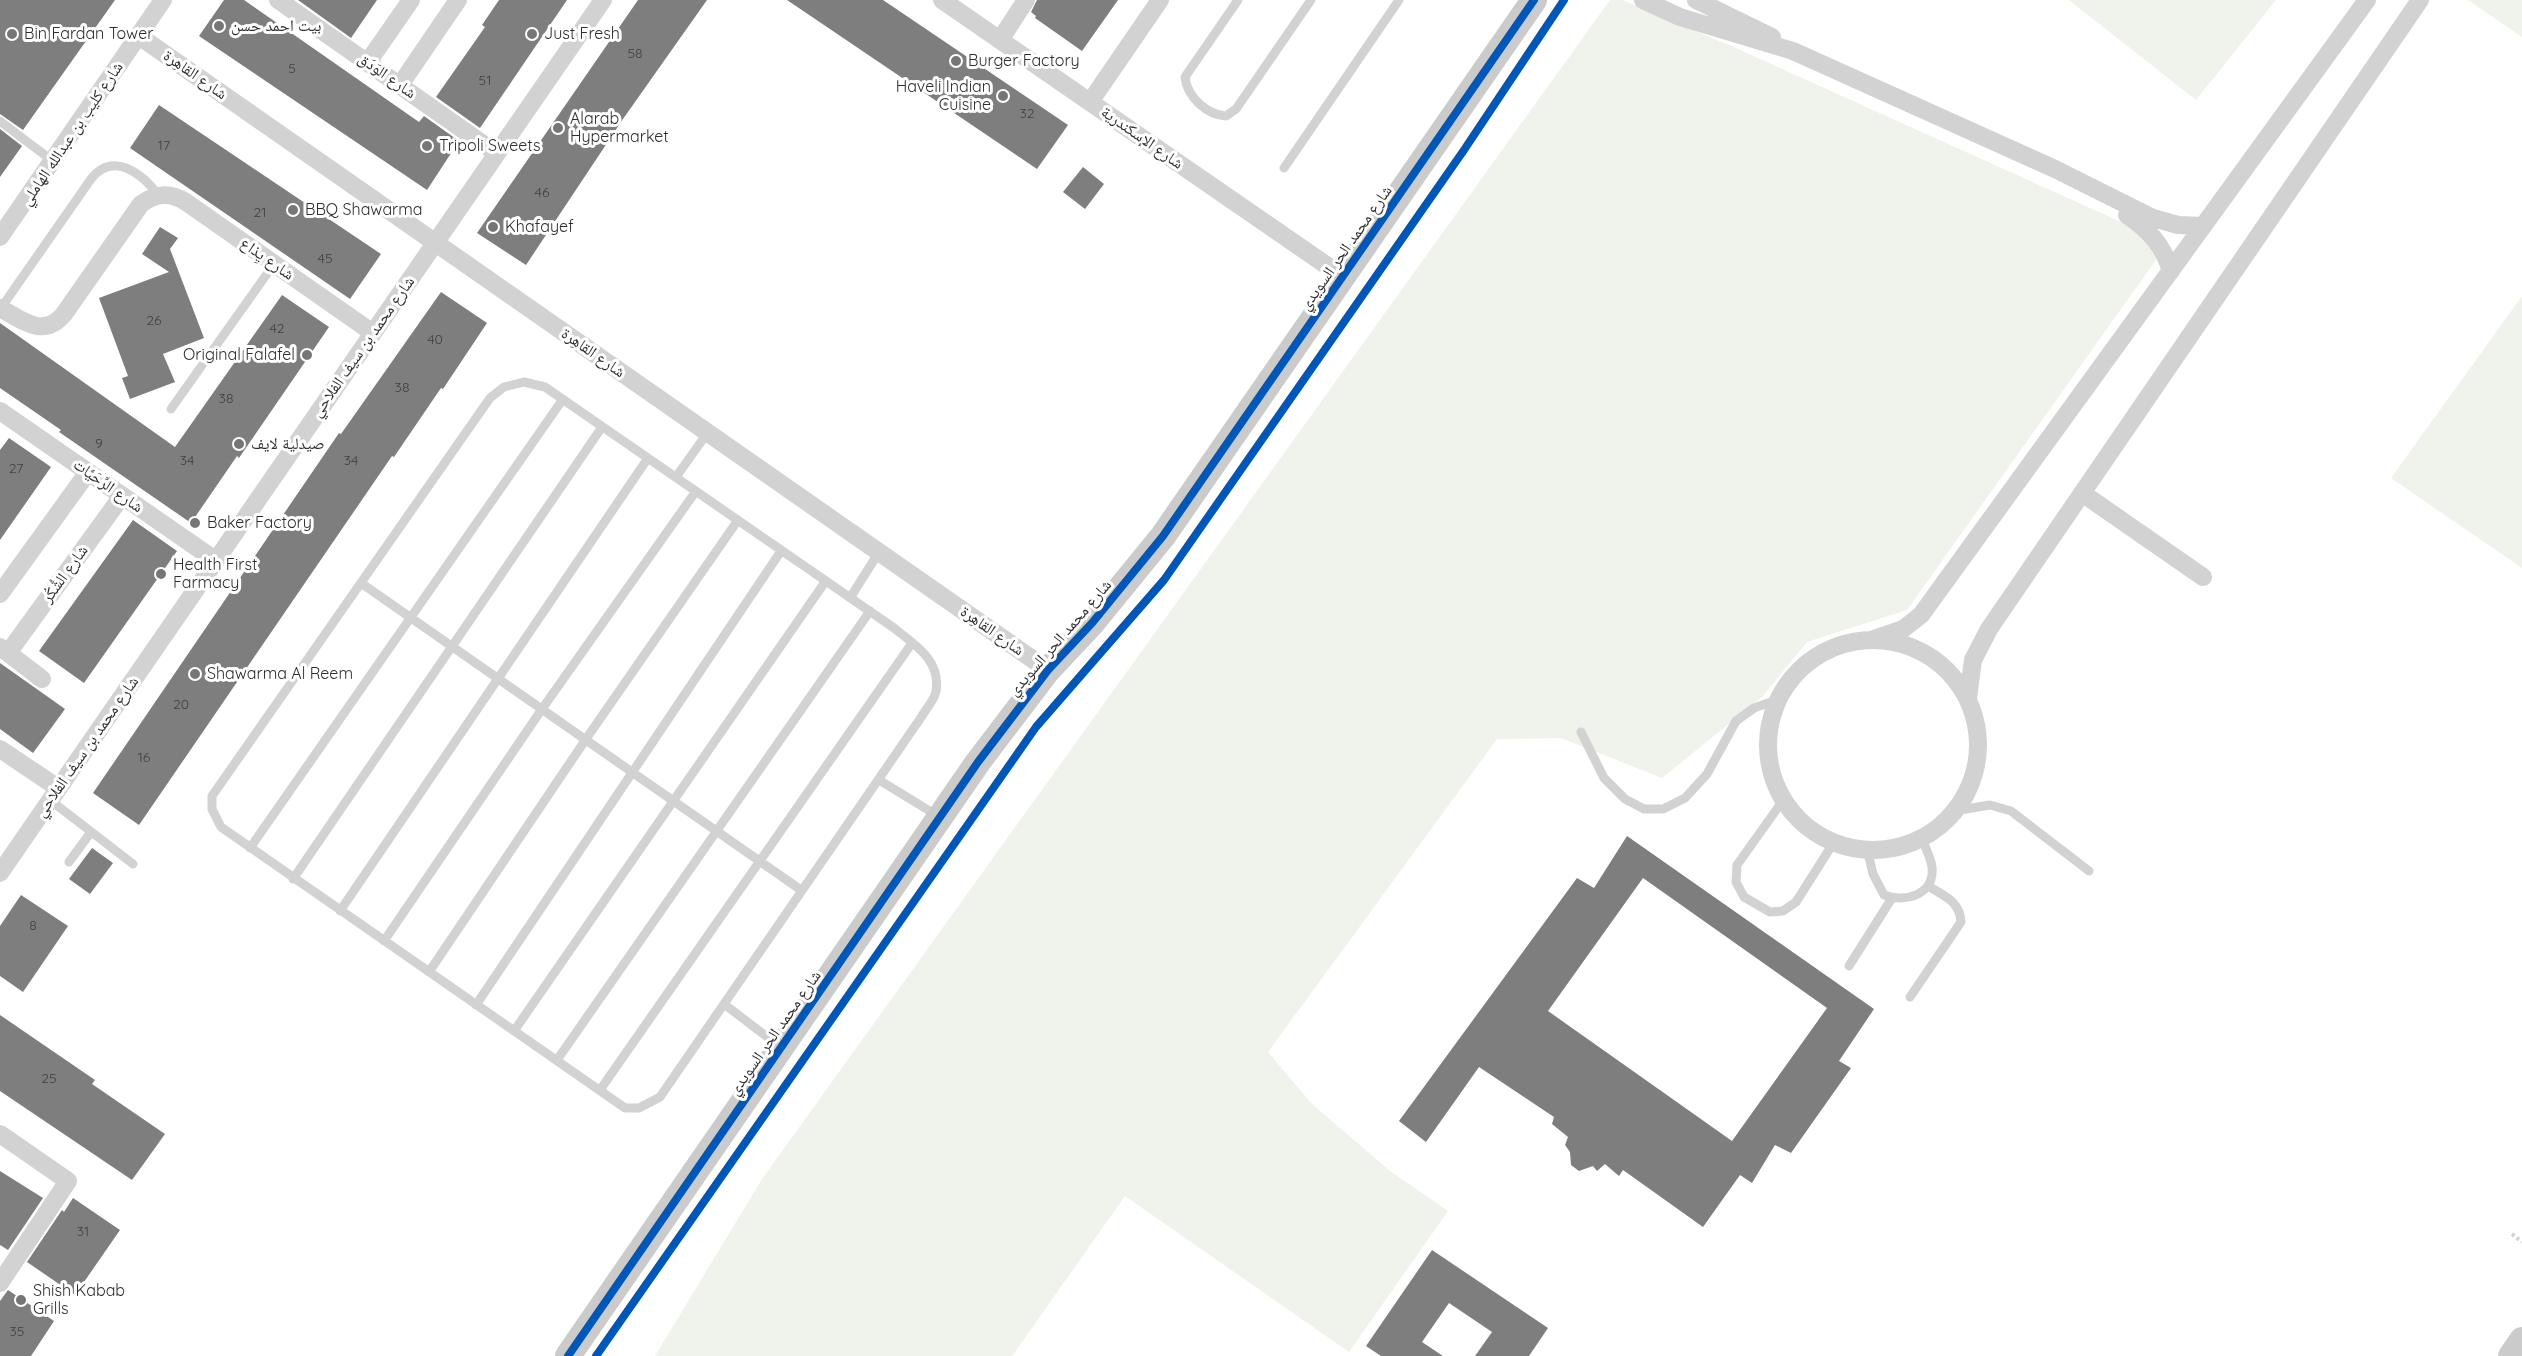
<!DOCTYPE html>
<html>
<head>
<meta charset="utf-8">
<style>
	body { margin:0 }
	canvas { display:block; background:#fff }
</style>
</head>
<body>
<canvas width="2522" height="1356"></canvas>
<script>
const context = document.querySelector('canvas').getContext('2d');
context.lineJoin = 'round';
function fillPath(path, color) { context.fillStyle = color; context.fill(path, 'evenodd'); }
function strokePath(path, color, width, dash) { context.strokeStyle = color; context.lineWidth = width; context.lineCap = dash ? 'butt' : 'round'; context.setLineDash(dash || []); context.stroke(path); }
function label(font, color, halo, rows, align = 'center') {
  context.font = font + ' Quicksand,"Noto Naskh Arabic",sans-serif'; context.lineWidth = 6; context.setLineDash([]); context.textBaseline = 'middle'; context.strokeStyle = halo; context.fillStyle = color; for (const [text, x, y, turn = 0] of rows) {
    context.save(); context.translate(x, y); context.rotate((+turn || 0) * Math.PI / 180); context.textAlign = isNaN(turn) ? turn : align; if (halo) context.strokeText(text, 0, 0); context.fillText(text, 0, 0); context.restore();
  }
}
const green = new Path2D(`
	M1610,0h12l107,45 403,182 26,30 -251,353 -100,32 -45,55 -100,81 -101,-40 -64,1 -229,313 44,52 78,67 58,40 -99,141 -224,-156 -113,160h-357l107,-177z
	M2069,0h207l-80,100z
	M2468,0h54v37z
	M2522,296v272l-131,-90z`);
const building = new Path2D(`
	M0,0h115l-92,130 -23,-16z
	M224,0h20l175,122 5,-6 35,25 -32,49 -228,-154z
	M298,0h79l-26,38z
	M499,0h68l-87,128 -44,-31 49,-70 -3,-2z
	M638,0h69l-84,119 -97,146 -49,-32z
	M787,0h96l185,125 -31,44z
	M1037,0h81l-36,51 -47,-33 1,-2 -5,-4z
	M159,105l222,149 -31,45 -220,-151z
	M0,129l22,17 -22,31z
	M1083,167l21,17 -19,25 -22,-17z
	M160,227l18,11 -8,11 34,89 -41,16 12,28 -45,17 -8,-21 6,-2 -29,-78 70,-26 -27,-18z
	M441,292l46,31 -44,66 -2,-1 -47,69 -2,-1 -253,369 -46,-32 246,-360 2,1z
	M282,295l47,32 -90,131 -2,-2 -46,67 -132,-91 2,-2 -61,-42v-65l175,124z
	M9,438l42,29 -51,73v-90z
	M133,520l44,31 -93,132 -45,-32z
	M0,663l65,46 -32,44 -33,-24z
	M1627,836l247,173 -35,52 12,7 -60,85 -16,-8 -23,38 -12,-8 -37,52 -80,-57 -4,6 -14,-12 -8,7 -4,-5 -14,5 -8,-6 -1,-13 -5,-7 3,-8 -16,-13 2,-7 -75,-50 -53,75 -27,-21 178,-243 17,10zM1643,878l184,130 -95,133 -184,-130z
	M92,848l21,15 -23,31 -21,-15z
	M21,895l47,31 -45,66 -23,-16v-50z
	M0,1015l95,65 -3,4 73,50 -33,46 -132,-89z
	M0,1171l43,27 -35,52 -8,-5z
	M73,1198l47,32 -45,65 -48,-33 35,-52 2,2z
	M1432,1250l116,78 -19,28h-54l17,-24 -43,-29 -27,39 21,14h-62l-15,-10z
	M8,1290l46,31 -23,35h-31v-55z`);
const path = new Path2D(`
	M2512,1234l10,8`);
const lane = new Path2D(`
	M1238,0l-53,77c2,20 22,38 41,39l10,-7 75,-109
	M0,121l54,41
	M1284,168l115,-168
	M1,308l90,-129c22,-28 51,-6 67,16
	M524,382l21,5 349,241c21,17 47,32 42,63 -1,8 -10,18 -14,25l-262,381 -21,11h-14l-404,-281 -9,-18v-13l278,-398 14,-11z
	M171,409l103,-145
	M676,477l32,-45
	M361,583l440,307
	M850,598l29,-46
	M1581,732l23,46 21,21 19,10h19l22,-11 22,-24 29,-53 18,-13 26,-9
	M879,780l59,36
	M1784,799l-47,66 -1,17 8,15 26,15 13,-1 13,-9 38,-60
	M50,800l83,64
	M1954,811l36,-6 21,6 78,60
	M250,848l313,-449
	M1867,849l6,25 11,21c21,8 51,0 48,-28 -1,-9 -7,-20 -10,-28
	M69,862l22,-30
	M293,879l309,-452
	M340,911l308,-453
	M384,941l158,-232 154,-218
	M1849,966l43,-68
	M429,972l157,-233 152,-219
	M1910,997l51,-75c-1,-21 -17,-26 -33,-36
	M724,1004l55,42
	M476,1005l305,-454
	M514,1031l311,-449
	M557,1060l313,-449
	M600,1090l312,-447`);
const street = new Path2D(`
	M278,0l218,153
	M942,0l400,276
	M1643,0l37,17 113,34 262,118 98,49 25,7 25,1
	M1696,0l76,37
	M139,36l909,634
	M1000,40l26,-40
	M368,62l43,-62
	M400,85l58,-85
	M1090,102l70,-102
	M2127,215c22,15 36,30 44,56
	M0,237l163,-237
	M0,308c21,12 44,31 64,6l77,-110c15,-11 29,-12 45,-2l187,131
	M0,411l215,149
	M2082,493l121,84
	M0,594l88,-122
	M1871,640l32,-11 18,-14 446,-615
	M1768 745a105 105 0 1 1 210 0a105 105 0 1 1-210 0Z
	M0,647l42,32
	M8,653l114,-157
	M1968,698l5,-38 16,-31 431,-629
	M0,749l58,39
	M0,873l603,-873
	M0,1134l68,47 -68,102`);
const secondary = new Path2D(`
	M568,1356l410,-594 70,-92 44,-47 71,-87 371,-536
	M2511,1356l11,-16`);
const cycleway = new Path2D(`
	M568,1356l410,-594 70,-92 44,-47 71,-87 371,-536
	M596,1356l440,-629 128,-147 300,-430 100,-150`);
const markers = [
	[219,26,6,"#767676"],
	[12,34,6,"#767676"],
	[532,34,6,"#767676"],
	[956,61,6,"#767676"],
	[1003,96,6,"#767676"],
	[558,128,6,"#767676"],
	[427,146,6,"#767676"],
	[293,210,6,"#767676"],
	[493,227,6,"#767676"],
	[307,355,6,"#767676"],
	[239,444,6,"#767676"],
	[195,523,6,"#767676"],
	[161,574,6,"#767676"],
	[195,674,6,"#767676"],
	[21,1300,6,"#767676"]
];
const numberNames = [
	["58",635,54],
	["5",292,69],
	["51",485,81],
	["32",1027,114],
	["17",164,146],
	["46",542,193],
	["21",260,213],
	["45",325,259],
	["26",154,321],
	["42",277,329],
	["40",435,340],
	["38",402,388],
	["38",226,399],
	["9",99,444],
	["34",187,461],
	["34",351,461],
	["27",16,469],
	["20",181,705],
	["16",144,758],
	["8",33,926],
	["25",49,1079],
	["31",83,1232],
	["35",17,1332]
];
const poiNames = [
	["بيت احمد حسن",231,26],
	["Bin Fardan Tower",24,34],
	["Just Fresh",544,34],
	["Burger Factory",968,61],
	["Haveli Indian",991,87,"right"],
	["Cuisine",991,105,"right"],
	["Alarab",570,119],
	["Hypermarket",570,137],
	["Tripoli Sweets",439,146],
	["BBQ Shawarma",305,210],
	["Khafayef",505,227],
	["Original Falafel",295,355,"right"],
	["صيدلية لايف",251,444],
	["Baker Factory",207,523],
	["Health First",173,565],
	["Farmacy",173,583],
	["Shawarma Al Reem",207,674],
	["Shish Kabab",33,1291],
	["Grills",33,1309]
];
const streetNames = [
	["شارع القاهِرة",195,75,35],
	["شارع الوَدَق",387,76,35],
	["شارع كليب بن عبدالله الهاملي",72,134,-56],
	["شارع الإسكندرية",1142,138,35],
	["شارع محمد الحر السويدي",1346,248,-55],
	["شارع يِذاع",267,259,35],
	["شارع محمد بن سيف الفلاحي",363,347,-55],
	["شارع القاهِرة",593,353,35],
	["شارع الرِّحَيَّات",108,486,35],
	["شارع الشُّكُر",65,574,-54],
	["شارع القاهِرة",992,631,35],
	["شارع محمد الحر السويدي",1060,638,-49],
	["شارع محمد بن سيف الفلاحي",87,747,-55],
	["شارع محمد الحر السويدي",775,1033,-55]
];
fillPath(green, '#eff3eb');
fillPath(building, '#7e7e7e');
strokePath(path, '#d2d2d2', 4, [3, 3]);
strokePath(lane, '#d2d2d2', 9);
strokePath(street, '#d2d2d2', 18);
strokePath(secondary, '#cbcbcb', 26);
strokePath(cycleway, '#0057b8', 8);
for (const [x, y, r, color] of markers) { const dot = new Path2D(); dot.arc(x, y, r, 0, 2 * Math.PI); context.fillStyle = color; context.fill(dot); strokePath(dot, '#fff', 2); }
label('14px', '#414141', null, numberNames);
label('16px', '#2d2d2d', '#fff', poiNames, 'left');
label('16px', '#2d2d2d', '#fff', streetNames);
</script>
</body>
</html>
